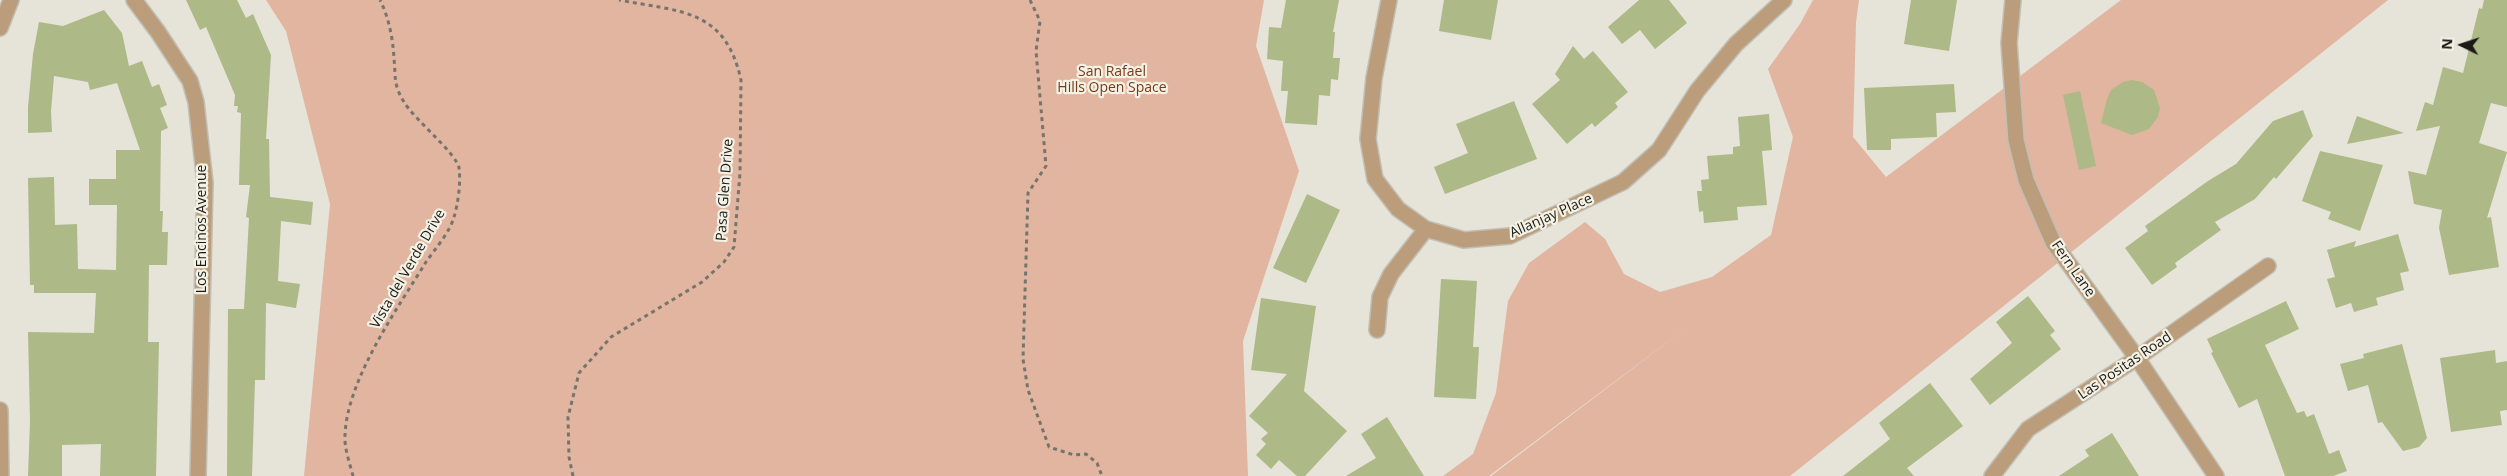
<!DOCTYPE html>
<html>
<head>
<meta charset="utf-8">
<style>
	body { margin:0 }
	#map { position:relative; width:2507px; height:476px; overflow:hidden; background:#e6e3d8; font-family:"Open Sans",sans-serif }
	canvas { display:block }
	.north { position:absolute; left:2437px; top:20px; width:50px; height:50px; -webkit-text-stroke:4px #f4f1e5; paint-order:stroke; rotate:274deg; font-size:14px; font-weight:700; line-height:20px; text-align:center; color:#1b1a16 }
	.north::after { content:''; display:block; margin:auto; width:18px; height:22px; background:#1b1a16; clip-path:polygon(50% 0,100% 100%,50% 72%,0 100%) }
</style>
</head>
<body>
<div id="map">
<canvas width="2507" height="476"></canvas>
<div class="north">N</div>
</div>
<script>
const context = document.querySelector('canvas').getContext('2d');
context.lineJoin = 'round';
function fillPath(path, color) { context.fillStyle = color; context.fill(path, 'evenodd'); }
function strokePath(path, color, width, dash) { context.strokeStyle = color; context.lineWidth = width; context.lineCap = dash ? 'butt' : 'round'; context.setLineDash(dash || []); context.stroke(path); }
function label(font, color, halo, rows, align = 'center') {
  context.font = font + ' "Open Sans",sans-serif'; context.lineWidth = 4.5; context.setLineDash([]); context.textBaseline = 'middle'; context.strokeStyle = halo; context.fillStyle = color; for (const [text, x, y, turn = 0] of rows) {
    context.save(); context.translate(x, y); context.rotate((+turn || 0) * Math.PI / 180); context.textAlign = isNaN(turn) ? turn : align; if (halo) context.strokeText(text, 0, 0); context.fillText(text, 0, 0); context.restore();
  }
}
const green = new Path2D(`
	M266,0h998l-8,46 43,125 -56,170 5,135h-944l26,-272 -44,-173z
	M1813,0h46l-3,22 -3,115 33,40 235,-177h267l-598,476h-299l199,-151 -201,151h-46l30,-22 23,-61 12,-92 21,-38 56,-41 20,17 19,35 36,18 52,-15 59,-42 22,-98 -25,-68 32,-45z`);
const building = new Path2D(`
	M186,0h51l9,18 7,-4 18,41 -5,84h3l1,58 43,5 -2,23 -30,-4 -3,60 22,3 -4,24 -30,-5 -1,77h-10l-3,96h-25l1,-167h16l5,-91 -3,-1 4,-32h-11l2,-72 -4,-1 1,-6h-4l1,-11 -29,-68 -6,3z
	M1286,0h53l-6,32h2l-2,26h7l-2,22 -7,-1 -1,17 -11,-1 -2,30 -32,-2 3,-32h-7l2,-30 -16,-2 2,-32 12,1z
	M1444,0h54l-7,40 -52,-9z
	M1639,0h30l18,23 -32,26 -15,-19 -18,14 -14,-17z
	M1911,0h46l-8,51 -45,-7z
	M2484,0h23v107l-16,-4 -12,40 28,9 -20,66 4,-1 8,50 -50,8 -10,-47 3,-18 -28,-6 -6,-33 18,4 14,-49 -24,5 9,-29 8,3 10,-38 20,6 16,-65 3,1z
	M104,10l18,23 7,33 13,-5 10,26 7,-3 8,21 -7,3 8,20 -7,3 -1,80h3l-1,21h6l-1,33h-18l-1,77h11l-3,134h-56l1,-32 -39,1v31h-34l2,-54 -2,-90 66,1 2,-40h-62v-8h-4l-2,-107 26,-1 1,48 22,-1 1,45 38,1 1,-65h-28v-26h27v-29h24l-23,-67 -27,7 -2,-8 -34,-6 -3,35 1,21 -24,1v-26l5,-53 6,-32 24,4z
	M1573,46l11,13 9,-8 35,41 -13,11 3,4 -23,20 -3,-4 -25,21 -35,-40 28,-24 -5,-6z
	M2132,80l10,2 12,8 6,18 -2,9 -9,12 -17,6 -31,-12 6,-24 4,-9 12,-8z
	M1954,84l2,28 -20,1 1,24 -46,2v11h-24l-3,-62z
	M2080,91l16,75 -17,4 -16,-75z
	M1514,101l23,58 -92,35 -11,-27 34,-14 -12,-29z
	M2303,110l10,26 -37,43 -2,-2 -19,22 -40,23 6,8 -46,33 2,4 -25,18 -27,-37 23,-17 -3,-5 63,-45 28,-17 37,-43z
	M1769,114l3,36 -10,1 5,54 -30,2 1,13 -34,3 -1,-12 -4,1 -2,-21h5l-1,-11 8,-1 -2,-23 26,-2v-7l7,-1 -2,-29z
	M2357,116l47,17 -57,11z
	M2320,151l63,14 -23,66 -32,-12 3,-7 -29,-11z
	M1307,194l33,16 -34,73 -33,-15z
	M2398,234l11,37 -9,2 4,17 -28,8 2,7 -24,7 -3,-9 -15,5 -9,-29 8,-2 -8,-27 29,-9 -2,6z
	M1441,279l36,2 -4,66h6l-3,52 -42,-2z
	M2028,296l27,35 -5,4 11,14 -71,56 -20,-26 42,-36 -16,-21z
	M1261,298l55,8 -12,85 43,40 -42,45h-8l-18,-16 -8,9 -15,-14 10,-11 -5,-5 7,-6 -19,-17 38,-42 -36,-4z
	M2286,301l13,28 -34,16 32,68 7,-2 3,6 7,-3 15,40 10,-4 8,21 -14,5h-48l-28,-77 -18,9 -28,-55 2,-1 -6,-13z
	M2402,344l25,94 -8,9 -16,4 -21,-29 -4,1 -10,-38 -20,6 -8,-27 24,-6 -1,-4z
	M2495,350l1,13 11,-2v49l-7,1 2,14 -51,7 -11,-74z
	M1930,383l33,43 -56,42 7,8h-71l47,-37 -11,-16z
	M1387,417l37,59h-78l30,-18 -15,-24z
	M2112,433l27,43h-80l30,-20 -4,-6z`);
const path = new Path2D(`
	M1030,0l10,21 -4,30 10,115 -18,27 -5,166 5,31 21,57 25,8 12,-1 11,9 5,13
	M353,476c-3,-12 -9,-28 -8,-41 2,-55 52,-126 81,-173 9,-13 24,-30 28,-45 4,-13 7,-35 5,-49 -2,-14 -45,-49 -55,-66 -11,-18 -8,-24 -10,-43 -1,-20 -5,-41 -14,-59
	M573,476l-4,-19 -1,-40 11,-44 32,-36 91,-55 22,-20 10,-15 6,-74 1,-93c-16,-72 -61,-68 -122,-80`);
const minor = new Path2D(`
	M134,0l24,32 32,49 6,21 9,81 -7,293
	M1389,0l-15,78 -6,61 7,40 23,30 28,20 38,11 46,-4 113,-54 36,-32 38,-59 39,-47 48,-44
	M2013,0l-4,43 7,97 10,40 27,62 84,116 79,118
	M0,28l11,-28
	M1377,330l3,-33 11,-23 35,-45
	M0,410l1,66
	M1992,476l36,-47 109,-71 131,-92`);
const parkNames = [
	["San Rafael",1112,72],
	["Hills Open Space",1112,88]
];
const streetNames = [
	["Pasa Glen Drive",725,190,-86],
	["Allanjay Place",1551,216,-24],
	["Los Encinos Avenue",202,229,-90],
	["Vista del Verde Drive",408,269,-60],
	["Fern Lane",2073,269,55],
	["Las Positas Road",2125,366,-34]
];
fillPath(green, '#e1b5a0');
fillPath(building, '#adb986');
strokePath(minor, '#c1bfb5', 18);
strokePath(path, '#76756d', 3, [4, 4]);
strokePath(minor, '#bb9d7b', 15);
label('14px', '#7a3a17', '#f4f1e5', parkNames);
label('14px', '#1b1a16', '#f4f1e5', streetNames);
</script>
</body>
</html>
